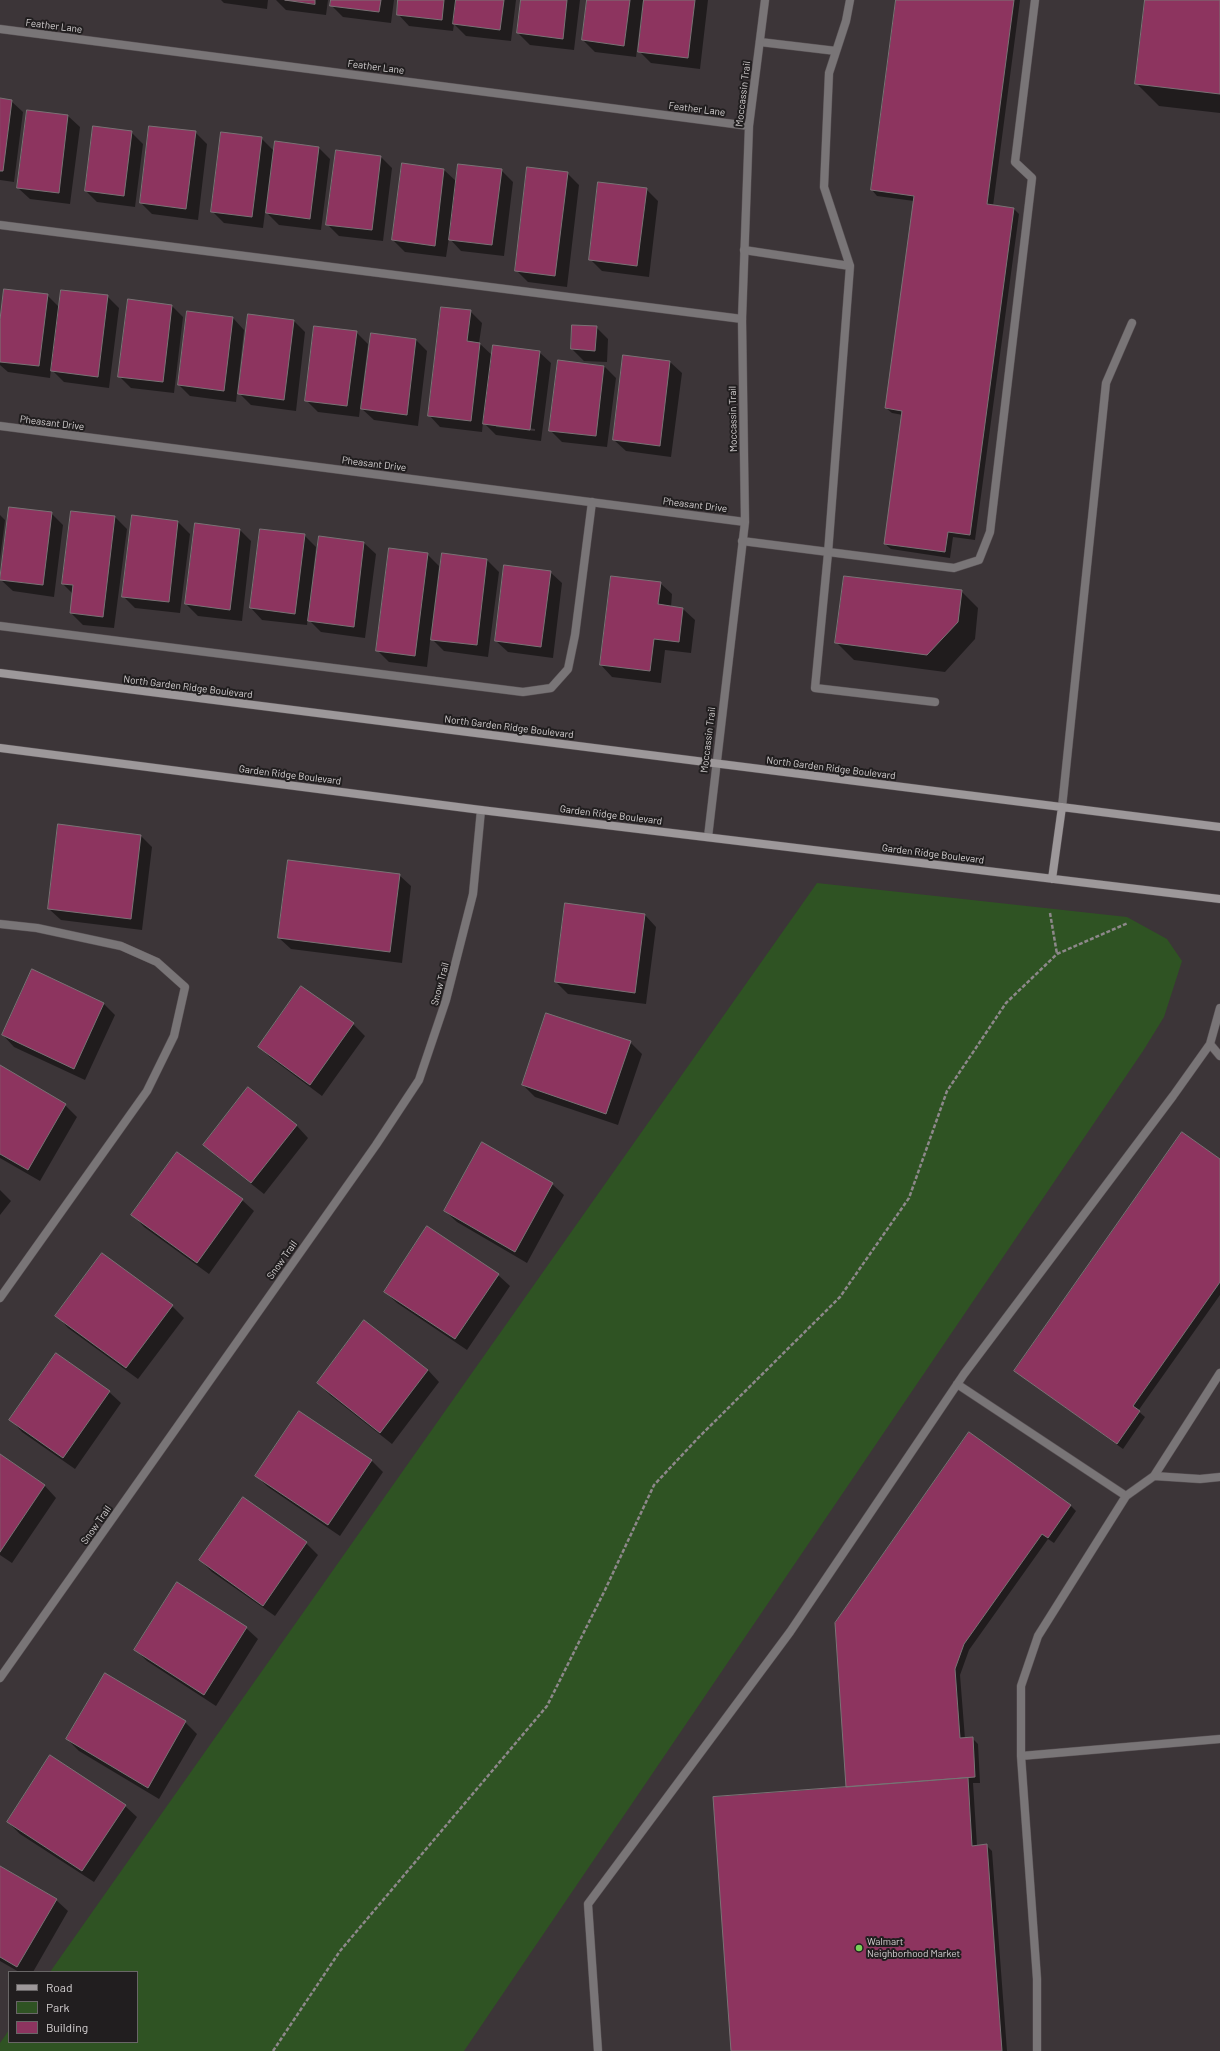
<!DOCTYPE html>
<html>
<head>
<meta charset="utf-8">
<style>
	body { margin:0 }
	#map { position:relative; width:1220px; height:2051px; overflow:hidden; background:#3c3538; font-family:Barlow,sans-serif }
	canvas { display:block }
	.legend { position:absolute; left:8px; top:1971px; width:130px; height:72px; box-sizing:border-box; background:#211e1f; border:1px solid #696667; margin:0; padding:5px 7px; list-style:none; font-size:12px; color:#d6d2d3 }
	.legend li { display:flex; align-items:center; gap:8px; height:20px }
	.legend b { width:20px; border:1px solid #696667 }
</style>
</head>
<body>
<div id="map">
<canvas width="1220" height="2051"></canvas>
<ul class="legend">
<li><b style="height:5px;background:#9d989a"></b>Road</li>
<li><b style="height:11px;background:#2f5323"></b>Park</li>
<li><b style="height:11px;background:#8d345f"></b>Building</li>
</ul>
</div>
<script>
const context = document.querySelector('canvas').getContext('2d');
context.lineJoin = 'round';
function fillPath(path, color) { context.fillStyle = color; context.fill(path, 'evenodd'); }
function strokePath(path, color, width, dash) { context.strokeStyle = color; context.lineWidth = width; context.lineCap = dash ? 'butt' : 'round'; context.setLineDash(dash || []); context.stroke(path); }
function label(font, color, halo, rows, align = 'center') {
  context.font = font + ' Barlow,sans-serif'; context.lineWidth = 4; context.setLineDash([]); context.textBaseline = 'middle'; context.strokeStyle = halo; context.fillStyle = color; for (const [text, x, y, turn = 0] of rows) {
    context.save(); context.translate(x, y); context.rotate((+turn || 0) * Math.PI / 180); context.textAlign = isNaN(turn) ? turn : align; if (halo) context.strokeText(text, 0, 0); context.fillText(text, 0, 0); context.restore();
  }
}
const green = new Path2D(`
	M817,883l310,34 40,22 15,22 -18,56 -21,34 -679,1000h-464v-8l9,-13v12h128v-70h-87z`);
const shadow = new Path2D(`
	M221,0h47l-1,9 -43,-6z
	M276,0h52l-2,15 -40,-5z
	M332,0h62l-3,23 -48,-6 -12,-12z
	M399,0h117l-5,41 -45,-5 -12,-12 -1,7 -44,-5 -11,-12z
	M522,0h58l-6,50 -44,-5 -12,-12z
	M588,0h55l-7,57 -41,-5 -12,-12z
	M658,0h50l-8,69 -49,-6 -12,-12z
	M897,0h123l-27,206 21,3 5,5 -44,326 -22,-3 -3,21 -59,-9 -6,-5 18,-129 -11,-2 -6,-5 28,-207 -37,-5 -5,-6z
	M1147,0h73v113l-61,-7 -23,-23z
	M0,99l11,2 12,11 -9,70 -14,-2z
	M28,111l40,5 12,11 -10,77 -40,-5 -12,-11z
	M131,132l12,12 -8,63 -38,-5 -11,-11z
	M195,132l12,12 -9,76 -46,-6 -11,-11z
	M261,138l12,12 -10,78 -39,-5 -12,-12z
	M318,147l12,12 -9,71 -42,-5 -12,-12z
	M381,157l11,11 -9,73 -44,-5 -12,-12z
	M444,170l13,12 44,-12 12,12 -9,74 -43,-5 -12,-13 -3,19 -41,-5 -12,-12z
	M567,173l12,12 -12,102 -39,-5 -12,-12z
	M646,189l12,12 -9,76 -47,-6 -12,-12z
	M47,295l13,13 47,-12 12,12 -10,80 -45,-6 -13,-13 -1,9 -42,-6 -8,-7v-36z
	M172,306l11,11 -9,76 -43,-5 -12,-12z
	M470,311l12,12 -3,20 14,13 46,-4 12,11 -10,78 -45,-6 -13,-13 -1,10 -42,-5 -11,-12zM496,424l39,5v2l-39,-4z
	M233,318l11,12 -8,72 -46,-6 -11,-11z
	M294,321l11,11 -9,79 -45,-6 -12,-12z
	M596,327l12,12 -1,23 -23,-1 -12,-12z
	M356,332l12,12 -9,73 -41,-5 -12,-12z
	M416,340l11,11 -9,75 -44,-6 -12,-11z
	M624,356l46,6 12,11 -11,84 -45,-6 -12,-11z
	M559,361l45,5 12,12 -9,69 -45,-5 -12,-12z
	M72,512l43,5 12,12 -13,99 -31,-3 -12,-12 2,-19 -10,-10z
	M51,513l12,12 -9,72 -41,-6 -12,-11z
	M0,515l5,5 -5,39z
	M133,517l45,5 12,12 -10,79 -45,-5 -12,-12z
	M240,530l11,11 -9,80 -44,-5 -12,-12z
	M304,535l12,12 -9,78 -45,-5 -11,-12z
	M364,543l12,11 -11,84 -44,-6 -11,-11z
	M427,554l12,12 -12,101 -38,-5 -12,-12z
	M443,555l44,5 12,12 -11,85 -44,-6 -12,-12z
	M550,572l12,11 -9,75 -45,-6 -12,-11z
	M660,583l12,11 -1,13 12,2 12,11 -4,33 -26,-3 -4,33 -49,-6 -11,-12z
	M961,591l17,17 -3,31 -30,33 -91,-12 -17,-17z
	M141,836l11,11 -10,83 -81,-10 -12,-11z
	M399,875l12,11 -9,77 -111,-14 -12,-11z
	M645,915l11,12 -10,77 -78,-10 -12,-12z
	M302,987l51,37 12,12 -43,60 -51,-38 -12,-11z
	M103,1003l12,12 -30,65 -71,-33 -11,-12z
	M630,1042l12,12 -24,71 -83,-28 -12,-12z
	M0,1066l65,39 12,12 -37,64 -40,-23z
	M249,1088l48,38 11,12 -44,56 -48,-38 -12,-11z
	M1220,1160v135l-82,116 7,6 -22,32 -108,-78z
	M552,1184l12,11 -37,68 -70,-41 -12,-11z
	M0,1190l11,11 -11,14z
	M242,1200l12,11 -45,63 -65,-47 -11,-12z
	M498,1275l12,11 -43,64 -70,-47 -12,-11z
	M172,1306l12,12 -46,61 -70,-51 -11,-12z
	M428,1370l11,12 -47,62 -62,-49 -12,-12z
	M109,1392l12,11 -46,66 -53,-37 -11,-12z
	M299,1412l73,49 11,11 -43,64 -72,-49 -12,-11z
	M0,1455l45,31 11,12 -44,65 -12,-8z
	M243,1499l63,44 12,12 -43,61 -63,-44 -12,-12z
	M1070,1505l6,6 -22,32 -6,-4 -79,111 -9,25 5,64 7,-1 6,6 2,39h-7l4,63 9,-1 6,6 15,200h-275l116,-263 -12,-165z
	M246,1628l12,11 -42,67 -69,-45 -11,-11z
	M185,1722l12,12 -38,65 -80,-48 -12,-12z
	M125,1806l12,11 -43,65 -74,-48 -12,-12z
	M0,1867l56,33 12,11 -35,61h-14l-19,-11z`);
const building = new Path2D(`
	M285,0h30v4z
	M331,0h50l-2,12 -49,-6z
	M398,0h46l-2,20 -45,-5z
	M456,0h48l-4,30 -47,-6z
	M521,0h46l-4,39 -46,-6z
	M587,0h43l-6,46 -42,-6z
	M644,0h51l-7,58 -50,-6z
	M896,0h118l-27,204 27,4 -44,327 -22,-3 -3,20 -61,-8 18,-133 -17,-3 29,-212 -43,-6z
	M1145,0h75v94l-85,-10z
	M0,98l12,2 -9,71h-3z
	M27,110l41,5 -9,78 -42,-5z
	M93,126l39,5 -8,65 -39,-5z
	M149,126l47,5 -10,78 -46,-6z
	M221,132l41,5 -10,80 -41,-5z
	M275,141l44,6 -9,72 -44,-6z
	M336,150l45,6 -9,74 -46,-5z
	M402,163l42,6 -9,77 -43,-6z
	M458,164l44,5 -10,76 -43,-5z
	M527,167l41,5 -13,104 -40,-5z
	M598,182l49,6 -10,78 -48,-6z
	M4,289l44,5 -9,72 -39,-4v-42z
	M61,290l47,5 -10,82 -47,-6z
	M128,299l44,6 -9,77 -45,-5z
	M441,307l30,3 -4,31 13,2 -9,78 -43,-5z
	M187,311l46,6 -9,74 -46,-6z
	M248,314l46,6 -10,80 -46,-6z
	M572,325l25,1 -2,25 -24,-2z
	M314,326l43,5 -10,75 -42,-5z
	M371,333l45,6 -9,76 -46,-6z
	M493,345l47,6 -10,79 -47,-6z
	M623,355l47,6 -10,85 -47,-6z
	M558,360l46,6 -8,70 -47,-5z
	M9,507l43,5 -9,73 -43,-5z
	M71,511l44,5 -12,101 -33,-4 3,-28 -11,-1z
	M132,515l46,6 -9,81 -47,-5z
	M195,523l45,6 -10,81 -45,-6z
	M260,529l45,5 -10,80 -45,-6z
	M319,536l45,6 -10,85 -46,-6z
	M389,548l39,5 -13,103 -39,-5z
	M442,553l45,6 -10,86 -46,-5z
	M504,565l47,6 -10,76 -46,-6z
	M611,576l50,6 -3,22 25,4 -4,34 -25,-3 -4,32 -50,-6z
	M844,576l118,14 -4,32 -31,33 -92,-12z
	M58,824l83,11 -10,84 -83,-10z
	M288,860l112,14 -10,78 -112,-14z
	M565,903l80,11 -10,79 -80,-11z
	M32,969l72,34 -30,66 -72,-34z
	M301,986l53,37 -44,62 -52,-38z
	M546,1013l85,28 -25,73 -84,-29z
	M0,1065l66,39 -38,66 -28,-16z
	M248,1087l49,38 -46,58 -48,-38z
	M1182,1132l38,27v123l-87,124 7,5 -23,33 -103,-73z
	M482,1142l71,41 -38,69 -71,-41z
	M177,1152l66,47 -46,64 -66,-48z
	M427,1226l72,48 -44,65 -71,-47z
	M102,1253l71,52 -47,63 -71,-52z
	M364,1320l64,50 -48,63 -63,-50z
	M56,1353l54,38 -47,67 -54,-38z
	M299,1411l73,49 -44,65 -73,-49z
	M969,1432l102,73 -23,33 -6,-4 -78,110 -9,25 5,69 13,-1 2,40 -129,10 -11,-164z
	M0,1454l45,31 -45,67z
	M243,1497l64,45 -44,64 -64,-46z
	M177,1582l70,45 -43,68 -70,-45z
	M105,1673l81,48 -38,67 -82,-49z
	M50,1755l76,50 -44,66 -75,-49z
	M968,1778l4,68 15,-2 15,207h-271l-18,-254z
	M0,1866l57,33 -40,68 -17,-10z`);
const path = new Path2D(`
	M1050,913l7,41
	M273,2051l67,-100 207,-245 58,-116 49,-105 44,-47 142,-141 69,-99 38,-107 59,-88 51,-49 71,-31`);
const lane = new Path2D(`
	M850,0l-4,21 -17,52 -5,114 26,79 -22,287 -13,135 120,14
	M760,42l76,9
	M0,225l742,94
	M744,250l106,16
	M742,541l212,27 25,-8 11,-28 42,-354 -17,-16 20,-162
	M0,626l523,66 28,-4 17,-19 7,-34 17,-133
	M1062,807l44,-424 26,-60
	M0,924l37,4 84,18 36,16 28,25 -11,49 -27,55 -147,207
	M1210,1044l10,12
	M957,1384l169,112 -88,140 -17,50v70l199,-17
	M1154,1476l66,-103
	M1126,1496l28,-20 46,3 20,-2
	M1021,1756l16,223v72
	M598,2051l-10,-147 202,-272 174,-258 209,-278 37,-52 10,-36`);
const street = new Path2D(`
	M0,29l749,97
	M0,426l745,96
	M708,837l37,-315 -3,-203 7,-193 16,-126
	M0,1678l376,-533 43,-65 27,-80 27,-106 8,-84`);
const secondary = new Path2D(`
	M0,673l1220,154
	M0,748l481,62 739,89
	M1052,879l10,-72`);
const markers = [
	[859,1948,4,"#78d158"]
];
const streetNames = [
	["Feather Lane",54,26,7],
	["Feather Lane",376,67,7],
	["Moccassin Trail",743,94,-83],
	["Feather Lane",697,109,7],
	["Moccassin Trail",733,419,-91],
	["Pheasant Drive",52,423,7],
	["Pheasant Drive",374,464,7],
	["Pheasant Drive",695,505,7],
	["North Garden Ridge Boulevard",188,687,7],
	["North Garden Ridge Boulevard",509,727,7],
	["Moccassin Trail",708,740,-83],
	["North Garden Ridge Boulevard",831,768,7],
	["Garden Ridge Boulevard",290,775,7],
	["Garden Ridge Boulevard",611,815,7],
	["Garden Ridge Boulevard",933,854,7],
	["Snow Trail",440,984,-75],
	["Snow Trail",282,1260,-55],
	["Snow Trail",96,1525,-55]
];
const poiNames = [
	["Walmart",867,1942],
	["Neighborhood Market",867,1954]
];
fillPath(green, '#2f5323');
fillPath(shadow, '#0007');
fillPath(building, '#8d345f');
strokePath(building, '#7a7275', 1);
strokePath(lane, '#585154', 9);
strokePath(street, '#585154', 9);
strokePath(secondary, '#585154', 9);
strokePath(path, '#8d888a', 2.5, [4, 2]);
strokePath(lane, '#797577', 8);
strokePath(street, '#797577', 8);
strokePath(secondary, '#9d989a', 8);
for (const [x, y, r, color] of markers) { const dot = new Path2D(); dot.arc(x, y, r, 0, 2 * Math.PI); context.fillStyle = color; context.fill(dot); strokePath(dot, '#211e1f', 1.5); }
label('10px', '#d6d2d3', '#211e1f', streetNames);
label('10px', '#d6d2d3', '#211e1f', poiNames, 'left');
</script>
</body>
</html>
